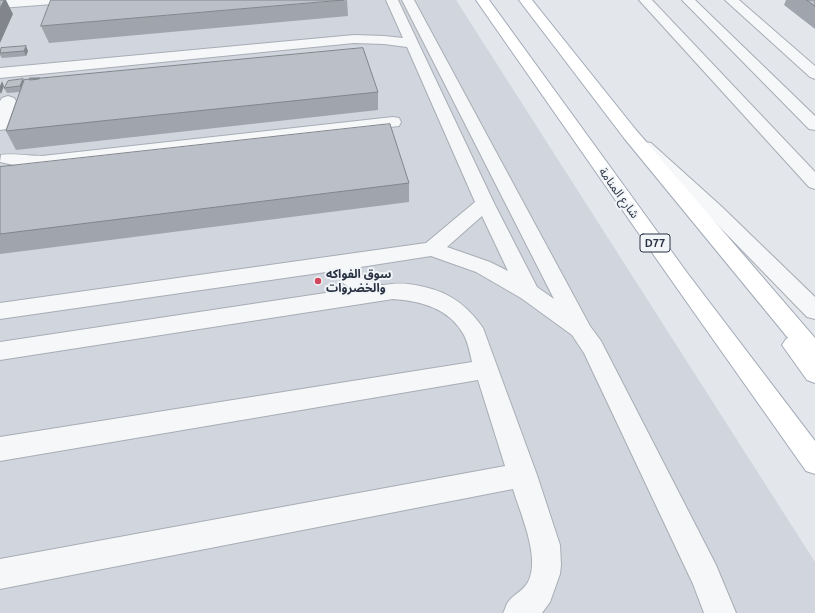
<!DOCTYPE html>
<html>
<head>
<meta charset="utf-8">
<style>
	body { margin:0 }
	canvas { display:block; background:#e3e6eb }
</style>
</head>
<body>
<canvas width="815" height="613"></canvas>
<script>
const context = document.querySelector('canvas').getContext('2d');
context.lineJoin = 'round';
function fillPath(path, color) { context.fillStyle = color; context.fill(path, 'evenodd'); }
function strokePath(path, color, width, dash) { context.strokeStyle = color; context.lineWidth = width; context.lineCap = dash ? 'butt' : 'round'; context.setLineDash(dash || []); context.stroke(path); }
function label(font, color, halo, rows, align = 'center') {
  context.font = font + ' Ubuntu,"Noto Sans Arabic",sans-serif'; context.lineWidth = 4; context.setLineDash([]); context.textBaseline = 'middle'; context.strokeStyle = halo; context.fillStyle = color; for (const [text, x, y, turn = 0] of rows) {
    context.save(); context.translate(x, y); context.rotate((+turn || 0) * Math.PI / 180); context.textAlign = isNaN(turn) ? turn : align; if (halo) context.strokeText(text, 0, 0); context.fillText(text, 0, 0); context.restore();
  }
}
const built = new Path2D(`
	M0,0h456l359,562v51h-815z`);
const minor = new Path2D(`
	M0,0h59l-1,3 -5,1 -53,4z
	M386,0h12l96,203 43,84 17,12 -152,-299h12l176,326 11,15 115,224 20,48h-32l-11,-29 -109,-231 -12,-18 -51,-37 -45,-26 -45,-16 -77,12c6,6 19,17 29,17 8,-1 16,-2 25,-1 33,4 56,16 75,44l54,147 23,70 1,20 -1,9 -10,28 -8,11h-39c2,-3 3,-8 5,-11 6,-8 15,-11 20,-20 13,-24 -8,-69 -15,-93l-513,100v-30l505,-93 -27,-86 -478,81v-24l472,-75c-2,-9 -4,-19 -8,-27 -15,-27 -43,-34 -71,-36l-393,61v-18l352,-53 -9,-6 -10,-12 -333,48v-16l426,-60 49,-41 -68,-155 -23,-3 -30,-1 -354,35v-10l354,-33 30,1 19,2zM482,216l26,55 -18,-9 -43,-15z
	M639,0h13l163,172v17l-6,-2z
	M682,0h13l120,116v14l-6,-1z
	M725,0h14l76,66v13l-5,-2z
	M8,96l6,2 2,3 -10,28 -6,1v-29l2,-3z
	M393,117l6,1 2,4 -2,4 -357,40h-24l-18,-4 1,-7c9,-2 30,1 41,1z
	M645,142l6,1 70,63 94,91v22l-8,-2 -100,-103 -68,-63 -3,-4 3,-4z`);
const major = new Path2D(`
	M476,0h13l199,274 127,167v33l-9,-3 -132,-187z
	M519,0h13l104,130 179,208v45l-8,-3 -25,-35 4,-6 2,-1 -164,-200z`);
const wall = new Path2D(`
	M347,0l1,16 -299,27 -8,-17z
	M786,0h29v29l-31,-24z
	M0,51h28l-2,5 -24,2 -2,-3z
	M23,79l1,2 6,-1 10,-1 338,13v18l-362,40 -10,-19 14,-39 -13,1 -3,-5z
	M0,167l409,16v19l-409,52z`);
const shadedWall = new Path2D(`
	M4,0h2l7,14 -13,29v-35z
	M26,46l2,5 -2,5 -2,-5z
	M23,79l2,5 -3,7 -2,-5z
	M2,81l2,5 -3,8 -1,-2v-6z`);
const building = new Path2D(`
	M0,0h4l-4,8z
	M51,0h293l-303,26z
	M807,0h8v6z
	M26,46l-2,5 -24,2 1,-5z
	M363,48l15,44 -372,39 18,-51z
	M30,78h10l-1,1 -9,1z
	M23,79l-3,7 -16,2 4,-7z
	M390,124l19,59 -409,51v-67z`);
const markers = [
	[318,281,4,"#cf485c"]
];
const shields = [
	[655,243,30]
];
const shieldNames = [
	["D77",655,243]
];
const streetNames = [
	["شارع المنامة",619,193,54]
];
const poiNames = [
	["سوق الفواكه",326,274],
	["والخضروات",326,288]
];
fillPath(built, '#d1d5dd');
strokePath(minor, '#a8adb5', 2);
strokePath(major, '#a2aab7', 2);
fillPath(minor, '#f5f7f9');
fillPath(major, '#fff');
fillPath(wall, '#a0a4ac');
fillPath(shadedWall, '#82868c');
fillPath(building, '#babfc8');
strokePath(building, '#82868c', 1);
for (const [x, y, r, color] of markers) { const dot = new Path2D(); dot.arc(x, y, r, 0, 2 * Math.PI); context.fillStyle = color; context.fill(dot); strokePath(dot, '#f2f5f8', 1.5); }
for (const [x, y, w] of shields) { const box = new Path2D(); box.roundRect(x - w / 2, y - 9, w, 18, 3); context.fillStyle = '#f2f5f8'; context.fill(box); strokePath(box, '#2a3343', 1); }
label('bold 11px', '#2a3343', null, shieldNames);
label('12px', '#2a3343', '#f2f5f8', streetNames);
label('bold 12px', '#2a3343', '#f2f5f8', poiNames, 'left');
</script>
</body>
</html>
